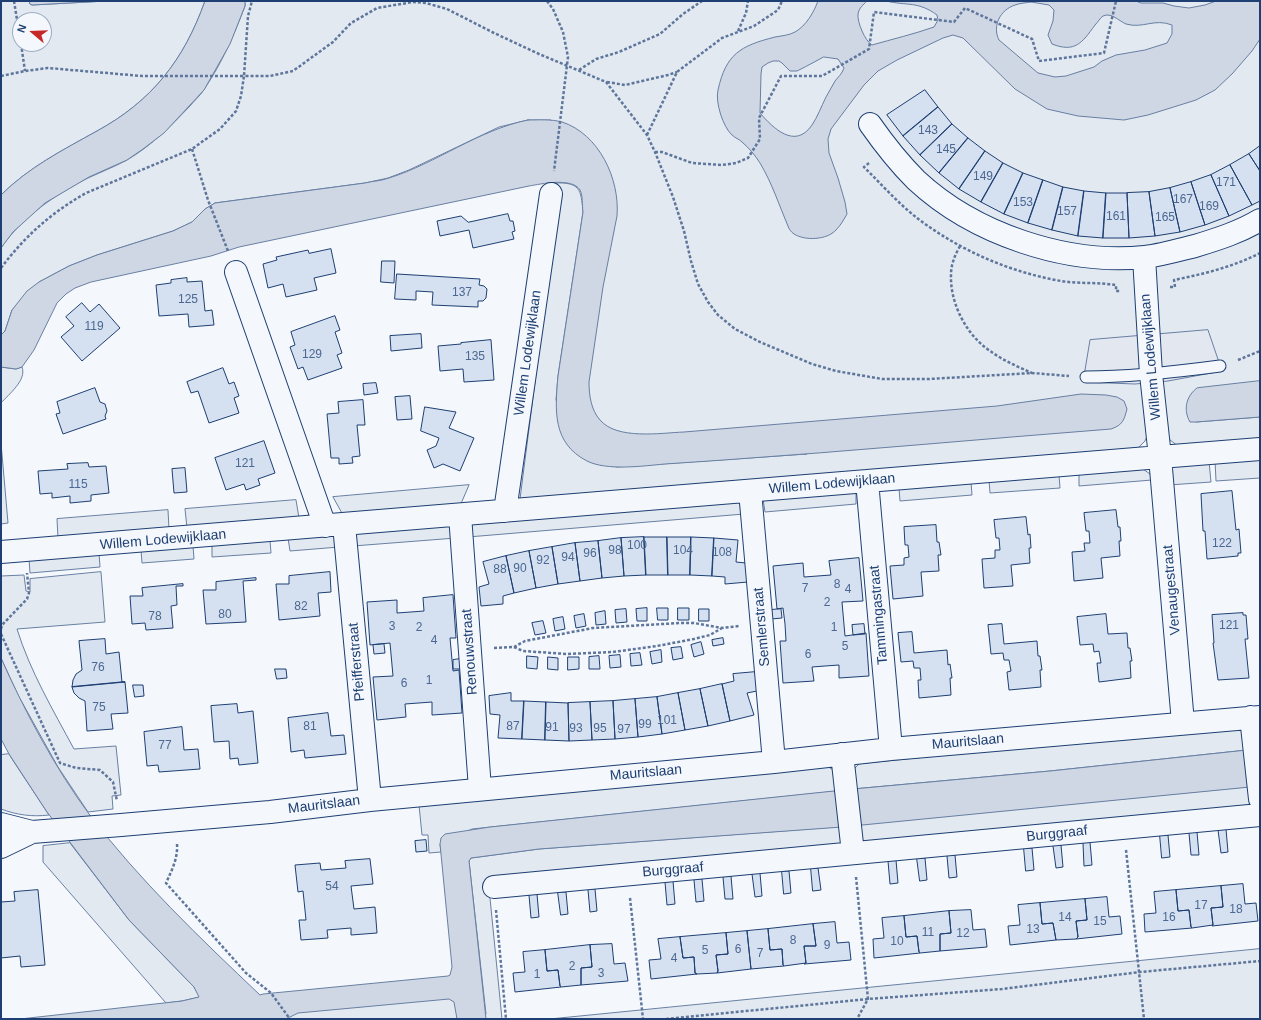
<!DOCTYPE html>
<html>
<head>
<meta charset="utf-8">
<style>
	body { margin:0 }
	#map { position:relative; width:1261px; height:1020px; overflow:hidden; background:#f4f7fb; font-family:Arial,sans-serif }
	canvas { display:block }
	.frame { position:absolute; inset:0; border:2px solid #1d3f73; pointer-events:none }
	.north { position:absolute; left:12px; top:12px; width:40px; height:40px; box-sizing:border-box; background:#f4f7fb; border:1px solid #9eadc5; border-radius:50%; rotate:289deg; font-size:11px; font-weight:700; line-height:16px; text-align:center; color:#1d3f73 }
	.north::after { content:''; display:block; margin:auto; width:14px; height:18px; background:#c62828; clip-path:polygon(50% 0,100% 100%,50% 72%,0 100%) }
</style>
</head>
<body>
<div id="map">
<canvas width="1261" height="1020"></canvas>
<div class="frame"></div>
<div class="north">N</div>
</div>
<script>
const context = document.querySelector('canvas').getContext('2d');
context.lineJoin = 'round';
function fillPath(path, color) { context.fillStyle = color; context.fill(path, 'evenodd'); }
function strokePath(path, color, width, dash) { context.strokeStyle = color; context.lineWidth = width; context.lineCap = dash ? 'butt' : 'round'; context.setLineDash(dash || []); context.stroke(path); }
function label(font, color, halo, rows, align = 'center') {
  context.font = font + ' Arial,sans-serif'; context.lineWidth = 3; context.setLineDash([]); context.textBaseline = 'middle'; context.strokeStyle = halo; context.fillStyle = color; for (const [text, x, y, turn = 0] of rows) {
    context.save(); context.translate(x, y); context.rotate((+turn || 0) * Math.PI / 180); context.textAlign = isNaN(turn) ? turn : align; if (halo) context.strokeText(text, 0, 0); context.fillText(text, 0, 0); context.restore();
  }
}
const green = new Path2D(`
	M1,1h29v3l2,1 74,-4h99c-21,59 -53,100 -108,130 -34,19 -68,36 -96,64zM20,20h24v24h-24z
	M245,1h1015v396l-64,25 64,-5v25l-82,4 -8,-6 -2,-4h-21l-2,5 -8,8 -617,50 22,-172 12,-144c26,-1 27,6 29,29l-25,164 -2,24 32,61 29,6 190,-13 -106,-9 -126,-17 31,-238 -55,-70h-23l-29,7 -90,43 -21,8 -23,5 -150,20 -10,6 -13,13 -19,9 -76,24 -28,11 -30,16 -27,28 -7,21 -4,4v-87c21,-31 55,-54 87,-70 13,-6 26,-11 39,-18 24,-14 43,-33 62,-53 5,-6 12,-12 16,-19 17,-25 29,-53 40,-82z
	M1,367l15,2 6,-2c5,13 -13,27 -21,36z
	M1,443l7,80 -7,1z
	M1260,457v21l-44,3 -1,-21z
	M1209,461l2,21 -42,3 -1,-14 7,-7z
	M1143,469l7,5 2,6 -73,6v-14z
	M1059,475l1,13 -70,5 -1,-13z
	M971,482l1,13 -72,6 -1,-13z
	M469,485l-9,21 -117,9 -10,-18z
	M856,491v13l-91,8 -2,-13z
	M296,500l3,18 -112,10 -2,-19z
	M743,500l1,14 -276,23v-13z
	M168,510l1,19 -111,9 -1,-19z
	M454,525l2,13 -103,8 -1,-13z
	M338,534l1,13 -49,4 -2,-13z
	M270,540l1,13 -59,4v-13z
	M193,546l1,13 -52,4 -1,-13z
	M99,553l1,14 -70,6 -1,-14z
	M101,572l4,50 -88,7c13,42 36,81 57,120l42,-3 5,49 -9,1 1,13 -25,3 -30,-45 -40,-72 -17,-37v-82l23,-1 2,16 4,1v-13z
	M1235,726l10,8 2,16 -197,21 -197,18 -1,-18 7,-7z
	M9,754l5,8 35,53c-17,2 -32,0 -48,-6v-54z
	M827,766l9,6 2,19 -366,38 -32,15 1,8 -12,1 -1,-18h-6l-3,-30z
	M1250,787l1,16 -3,3 -383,37 -4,-2 -4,-16z
	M842,827l1,14 -5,4 -350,33 14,141h-306l259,-22 31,17 -17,-153 2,-3 68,-9z
	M70,843l59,77 65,67 6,10 -18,4 -16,2 -123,-141v-16z
	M1260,949v70h-710z`);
const parking = new Path2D(`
	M1208,330l14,41 -54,10 -33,3 -52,-2 7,-42z`);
const water = new Path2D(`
	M30,1h76l-74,4 -2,-1z
	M205,1h40v5l-15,38 -26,46 -40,43 -21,16 -16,11 -38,17 -44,26 -32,29 -12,16v-53c28,-28 62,-45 96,-64 55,-30 87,-71 108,-130z
	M818,1h49c-4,4 -8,7 -9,13 -1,8 7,27 14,31 21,-6 42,-11 62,-18l4,-7 -1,-5c-19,-14 -30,-9 -51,-14h250l5,2h22l11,3 15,2 16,-3 11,-4h44v38l-8,12 -20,23 -17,16 -19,10 -48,15 -24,5 -46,-4 -31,-7 -32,-20 -52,-51 -10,-3 -10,3 -46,22 -19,11 -14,14 -33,44 -3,10 1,14 9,25 7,24 2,12c-3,5 -6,11 -11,16 -9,10 -31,11 -42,4 -3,-2 -5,-5 -6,-8 -9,-21 -16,-43 -28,-63 -5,-8 -11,-15 -18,-21 -3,-3 -7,-4 -10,-7 -9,-8 -17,-33 -14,-45 8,-36 22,-44 57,-53 6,-1 15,-2 20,-5 11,-6 19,-20 23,-31zM1031,2l18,3 5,5 -1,11 -5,14 4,9c23,9 30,-1 43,-19 3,-3 5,-7 8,-9 8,-4 16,5 23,8 17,5 28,-6 46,1v9l-5,9 -22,7 -29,5 -14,6 -8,6 -28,9 -11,1 -17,-4 -39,-33c-7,-14 1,-30 16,-35 5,-2 11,-2 16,-3zM824,57l14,2 6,9c-2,6 -6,9 -9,13 -3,5 -6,11 -9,16 -5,10 -8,19 -14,28 -17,25 -39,3 -52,-12l1,-39 1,-7 6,-4 5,-2h6l3,2 8,8h7l8,-4z
	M528,120c11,0 23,-1 34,2 37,12 58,57 55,94l-14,71 -14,95c0,13 2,28 11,38 17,20 60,13 84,12l313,-26 84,-12 25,1 11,2 7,4 3,8c-3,11 -4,16 -16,20 -129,10 -258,22 -387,31 -20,1 -39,3 -59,4 -22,2 -58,7 -78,-3 -35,-18 -32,-51 -29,-85l25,-164c-1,-7 0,-16 -3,-22 -8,-13 -39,-6 -51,-4l-290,61 -28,9 -120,26 -16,6 -9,6 -9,9 -23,47 -12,17 -6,2 -15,-2v-32l4,-4 7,-21 15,-19 12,-9 30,-16 28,-11 76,-24 19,-9 13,-13 10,-6 150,-20c8,-2 16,-2 24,-5 48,-15 89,-48 139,-58z
	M1260,381v36l-64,5h-6c-7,-12 -4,-26 7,-34z
	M1,658c23,52 54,110 88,156 50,66 111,124 171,181l3,-1 185,-18 2,-1 2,-8 -12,-123 1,-6 4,-4 45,-7 363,-38 197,-18 197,-21 3,37 -408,40 -303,22 -68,9 -2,3 17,158h-29l-3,-17 -5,-3 -151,14 -12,6h-266l162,-18 17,-4 -5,-10 -65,-67 -82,-108 -38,-58 -8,-15z`);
const building = new Path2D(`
	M925,90l13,17 -35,29 -16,-21z
	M938,107l14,17 -32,31 -17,-19z
	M952,124l16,14 -29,35 -19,-18z
	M968,138l17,13 -26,38 -20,-16z
	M1260,146v25l-11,-17z
	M985,151l18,12 -22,39 -22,-13z
	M1249,154l11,17v30l-8,4 -22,-40z
	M1003,163l20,10 -19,41 -23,-12z
	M1230,165l22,40 -23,11 -18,-41z
	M1023,173l20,7 -15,43 -24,-9z
	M1211,175l18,41 -24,9 -14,-43z
	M1043,180l20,7 -11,43 -24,-7z
	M1191,182l14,43 -25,7 -10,-44z
	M1063,187l21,4 -6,45 -26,-6z
	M1170,188l10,44 -25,4 -6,-44z
	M1084,191l22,2 -3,45 -25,-2z
	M1149,192l6,44 -26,2 -2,-45z
	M1106,193h21l2,45h-26z
	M508,214l2,7h3l2,10 -3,1 2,7 -41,9 -4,-18 -29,6 -3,-15 24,-5 7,6z
	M331,249l5,24 -22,5 3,12 -31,7 -3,-13 -15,4 -5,-24 14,-4 -1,-3 32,-7 1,3z
	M382,261h13l-1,22 -13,-1z
	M397,274l83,5 -1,6 5,1 3,3 -1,9 -3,3h-5v6l-46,-2 1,-13 -17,-1v9l-21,-1z
	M187,278v4l15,-1 3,30 7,-1 2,15 -25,2 -1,-13 -29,2 -3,-31 15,-2v-3z
	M82,303l8,9 9,-8 21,24 -38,33 -21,-24 13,-11 -8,-9z
	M335,316l5,14 -5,2 7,21 -5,2 5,13 -34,12 -5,-13 -5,2 -8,-22 5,-2 -4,-13z
	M421,334l1,14 -31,3 -1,-15z
	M491,340l3,40 -30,2 -1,-13 -23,2 -2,-25 23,-2v-1z
	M223,368l6,16 5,-2 5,14 -5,2 5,15 -30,10 -11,-32 -7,2 -4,-11z
	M376,383l2,10 -14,2 -1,-11z
	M95,388l5,14 5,2 2,7 -2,5 1,3 -43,15 -7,-20 4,-1 -3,-11z
	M410,396l2,23 -15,1 -2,-23z
	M363,400l2,25h-8l3,31 -8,1 1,6 -14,1v-6h-8l-4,-44 12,-1 -1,-11z
	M425,407l31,5 -7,16 25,10 -14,33 -17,-7 -9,4 -7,-18 9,-4 3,-8 -18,-7z
	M264,441l11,32 -17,6 2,6 -14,5 -2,-6 -18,6 -11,-32z
	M88,463l1,4 17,-1 3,27 -18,2v6l-21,2v-7l-18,2v-5l-12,1 -2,-23 30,-2 -1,-5z
	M185,468l2,24 -13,1 -2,-24z
	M1232,491l4,39 3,-1 2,24h-3v3l-31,3 -2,-28h-2l-2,-37z
	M1116,510l2,17h2l1,14h-2l1,15 -19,2 2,20 -29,3 -2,-29 13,-1 -1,-8h6l-1,-12h-3l-2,-18z
	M1026,517l2,18 2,-1 1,14h-2l1,15 -19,2 2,21 -29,2 -2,-29 13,-1v-8h5l-1,-12h-3l-2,-18z
	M936,525l1,17h2l2,13h-3l1,16 -18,1 2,24 -30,3 -3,-33 14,-1v-7l5,-1 -1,-12h-3l-1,-18z
	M644,537l2,38 -22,1 -3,-38z
	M644,537h23l1,38h-22z
	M667,537h24l-1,38h-22z
	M691,537l23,1 -2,38 -22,-1z
	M621,538l3,38 -22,2 -4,-37z
	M714,538l24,2 -2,22 10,1 2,19 -23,2v-7l-13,-1z
	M598,541l4,37 -22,3 -5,-38z
	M575,543l5,38 -22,3 -6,-37z
	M552,547l6,37 -22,4 -7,-37z
	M529,551l7,37 -22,5 -8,-37z
	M506,556l8,37 -11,3v8l-22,2 -2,-19 10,-3 -6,-22z
	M859,558l4,43 -21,1 3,34 21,-3 3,43 -30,2v-13l-14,1 -13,1 2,14 -31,2 -3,-42h6l-1,-17 -2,-16 -6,1 -4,-43 30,-3 1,14 27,-2 -2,-14z
	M330,572l1,20 -13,1 2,23 -41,4 -3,-36h13v-8z
	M256,578v2l-13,1 3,41 -40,2 -3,-34h13v-8z
	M183,584v2h-7l1,19 -6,1 2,22 -27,2 -1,-7 -13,1 -2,-28h13l-1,-8z
	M453,595l3,43h-6l3,33 6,-1 3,43 -30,2v-13l-27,2 1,13 -29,3 -4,-43 20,-1 -3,-33 -20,2 -3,-43 30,-2v13l27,-2 -1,-13z
	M647,608v13h-10l-1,-12z
	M657,608h11v12h-10z
	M678,608h11v12h-11z
	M626,609l1,13 -11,1 -1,-13z
	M699,609h10v12h-10z
	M781,609l1,9 -11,1v-9z
	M605,611l1,13 -10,1 -1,-12z
	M1243,613v2h3l2,24h-3l4,39 -31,2 -5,-37h1l-2,-28z
	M584,614l2,12 -10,2 -2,-12z
	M1106,614l2,20 19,-1 1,15h2l2,13h-2l1,17 -32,4 -2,-19h4l-2,-12 -5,1 -1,-8 -13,1 -3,-28z
	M563,617l2,12 -10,2 -2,-12z
	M543,621l3,12 -11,2 -3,-12z
	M864,624l1,10 -12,1 -1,-10z
	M1002,624l2,20 33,-3 1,15h2l2,14h-2l1,17 -32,3 -2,-18 4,-1 -2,-11h-5l-1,-7 -12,1 -3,-29z
	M912,632l2,21 33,-3 1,15 2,-1 2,14h-2l1,17 -32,3 -1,-18h3l-1,-12h-6l-1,-7 -12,1 -3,-29z
	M723,638l1,6 -11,2 -1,-6z
	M105,639l1,15 13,-2 3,30h3l-53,5 1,-7 3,-6 6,-4 -3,-29z
	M701,642l3,12 -10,3 -3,-12z
	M384,644l1,9 -11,1 -1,-9z
	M681,647l2,11 -10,2 -2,-12z
	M661,650l1,12 -10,2 -2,-12z
	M640,653l2,12 -11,1 -1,-12z
	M620,655l1,12 -11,1 -1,-12z
	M527,656l11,1 -1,12 -10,-1z
	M599,656l1,13h-11v-12z
	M548,657l10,1v12l-10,-1z
	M568,657h11v12l-11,1z
	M460,659l1,10h-8v-9z
	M275,669h11l1,9 -10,1z
	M756,672l1,19 -10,2 7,22 -24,6 -8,-37 12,-3 -1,-7z
	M125,682l3,31 -17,1 2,15 -26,2 -2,-30 -6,-3 -5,-5 -2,-6z
	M722,684l8,37 -22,5 -8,-37z
	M133,685h10l1,11 -9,1z
	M700,689l8,37 -23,4 -7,-37z
	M511,693v8h13l-2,38 -24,-1 2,-23 -10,-1 -1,-18z
	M678,693l7,37 -23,4 -5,-37z
	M657,697l5,37 -24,3 -3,-38z
	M635,699l3,38 -23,2 -2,-38z
	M524,701l22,1 -1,38 -23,-1z
	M613,701l2,38 -23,1 -2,-38z
	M546,702l22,1 1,38 -24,-1z
	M590,702l2,38 -23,1 -1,-38z
	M237,704l1,9 15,-2 5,52 -19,2 -1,-7 -8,1 -1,-18 -15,1 -3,-36z
	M328,713l3,23 13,-1 2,19 -41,4 -1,-8 -13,2 -3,-34z
	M182,727l2,23 14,-1 2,20 -41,3 -1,-7 -11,1 -3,-34z
	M1226,829l2,23 -7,1 -3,-23z
	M1197,832l2,23h-8l-2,-22z
	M1160,835h8l2,22 -8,1z
	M426,840l1,11 -11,1 -1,-11z
	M1090,842l2,23 -8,1 -1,-23z
	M1061,845l2,22 -7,1 -3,-22z
	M1024,848h8l2,22 -8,1z
	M955,855l2,22 -8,1 -2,-22z
	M917,858h8l2,22 -7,1z
	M370,859l3,25 -22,2 3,23 21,-2 2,26 -26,2v-7l-24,2 1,8 -27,2 -2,-20h7l-3,-29 -5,1 -3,-27 25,-2 1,7 25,-2 -1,-7z
	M896,860l2,23 -8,1 -2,-23z
	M811,868h7l3,22 -8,1z
	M782,871h7l2,22 -7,1z
	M760,873l2,23 -7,1 -3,-23z
	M731,876l2,23h-8l-2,-22z
	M702,879l2,22 -8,1 -2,-22z
	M673,881l2,23 -8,1 -2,-23z
	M1243,884l2,20 11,-1 2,18 -46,5 1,-1 -2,-17 12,-1 -2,-21z
	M1221,886l2,21 -12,1 2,17 -21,3 -1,-1 -2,-17 -11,1 -2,-21z
	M595,889l2,22 -7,1 -2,-22z
	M38,890l7,75 -24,2 -1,-11 -19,2v-56l14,-1 -1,-9z
	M1176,890l2,21 11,-1 2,17 1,1 -47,4 -1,-18 12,-1 -2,-21z
	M558,892h8l2,22 -7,1z
	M537,894l2,23 -8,1 -2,-23z
	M1107,897l2,20 11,-1 2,18 -46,5 2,-2 -2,-16 11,-1 -2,-21z
	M1085,899l2,21 -11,1 2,16 -2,2 -20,1 -3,-17 -11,1 -2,-21z
	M1040,903l2,21 11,-1 3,17 -46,5 -2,-19 12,-1 -2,-20z
	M971,910l2,20 12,-1 2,18 -47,4v-17l11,-1 -2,-22z
	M949,911l2,22 -11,1v17l-20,2 -1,-1 -2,-16 -11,1 -2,-21z
	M904,916l2,21 11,-1 2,16 1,1 -46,5 -1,-19 11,-1 -2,-20z
	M835,922l2,21 12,-1 2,18 -47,4 2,-1 -2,-17h12l-3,-22z
	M813,924l3,22h-12l2,17 -22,3 -1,-1 -1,-16 -12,1 -2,-21z
	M768,929l2,21 12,-1 1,16 1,1 -33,3 -4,-38z
	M747,931l4,38 -34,4 1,-2 -2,-16 12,-1 -2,-21z
	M726,933l2,21 -12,1 2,16 -1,2 -20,1 -2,-1 -1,-16 -11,1 -3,-21z
	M680,937l3,21 11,-1 1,16 2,1 -46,5 -2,-19 12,-1 -3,-20z
	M612,944l2,20 11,-1 3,18 -47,4v-17l11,-1 -2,-22z
	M590,945l2,22 -11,1v17l-20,2 -1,-1 -2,-16 -11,1 -2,-21z
	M545,950l2,21 11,-1 2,16 1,1 -46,5 -2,-19 12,-1 -2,-20z`);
const path = new Path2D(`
	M14,1l6,37
	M547,1l6,8 10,23 5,25 -14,114
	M738,31l8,-18 2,-12
	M21,44l4,27
	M579,70l17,-11 23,-7 41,-18 23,-20 19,-13
	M1,76l24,-5 23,-3 94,8h102l4,-60 4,-15
	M607,82l18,3 43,-10 9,-3
	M647,135l30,-63 45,-34 32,-12 24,-16 4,-9
	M192,149l16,51 20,51
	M655,152h7l30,11 30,2 14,-2 12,-5 12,-19 -1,-21 22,-42h41l47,-27 5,-37 80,10 11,-14 67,31 7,22 65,-8 12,-52
	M869,163l-5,4c17,17 34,36 53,51 42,32 92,54 144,63 18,3 37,1 55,4v6h5
	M960,246c-5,9 -9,18 -9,29 -1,27 14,57 35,73 14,11 30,18 46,25
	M1,268c24,-32 50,-55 85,-75l106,-44 28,-20 16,-18 5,-15 3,-20h26l23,-5 40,-29 18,-19 26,-15 36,-6 13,1 21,6 45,23 47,22 67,28 41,53 8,17 18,45 11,34 7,30 7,23 10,18 10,13 17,14 25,13 52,22 24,7 46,8h47l103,-6 37,3
	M1170,287h5l-1,-7c29,-6 59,-13 86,-27
	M1238,360l22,-9
	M1,629l1,-4 25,-26 2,-6 -2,-20
	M1,634l59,129 16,5 24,2 13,12 4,19
	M514,647l9,4 44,3 46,-2 44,-6 37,-7 16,-4 12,-7
	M494,648l20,-1 11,-6 68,-13 87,-5h14l28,5 17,-2
	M177,844c1,14 -5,26 -11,39l80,90 25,20 19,26
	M1126,850l18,169
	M856,877l12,122 -11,20
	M630,898l13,121
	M496,910l10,109
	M666,1019l202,-20 134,-10 138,-17 120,-11`);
const lane = new Path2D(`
	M1086,377c45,0 89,-5 134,-11`);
const street = new Path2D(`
	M870,124c14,20 29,39 46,56 58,54 150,85 229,77 17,-2 34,-7 50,-11 23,-7 45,-14 65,-26
	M1144,257l7,117 9,83 100,-8
	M236,272l89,254
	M867,481l24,268
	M750,491l24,271
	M505,511l46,-317
	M460,515l20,274
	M344,525l26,275
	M1,552l1159,-95 23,266
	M1251,717l9,82
	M842,754l11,99
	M1,824l31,8 89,-7 149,-13 100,-12 404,-38 117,-13 369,-32
	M1,847l31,-15
	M494,887l766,-72`);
const numberNames = [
	["143",928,131],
	["145",946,150],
	["149",983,177],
	["171",1226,183],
	["167",1183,200],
	["153",1023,203],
	["169",1209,207],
	["157",1067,212],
	["161",1116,217],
	["165",1165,218],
	["137",462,293],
	["125",188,300],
	["119",94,327],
	["129",312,355],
	["135",475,357],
	["121",245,464],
	["115",78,485],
	["122",1222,544],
	["100",637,546],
	["98",615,551],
	["104",683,551],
	["108",722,553],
	["96",590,554],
	["94",568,558],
	["92",543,561],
	["90",520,569],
	["88",500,570],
	["8",837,585],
	["7",805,589],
	["4",848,590],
	["2",827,603],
	["82",301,607],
	["80",225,615],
	["78",155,617],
	["121",1229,626],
	["3",392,627],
	["2",419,628],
	["1",834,628],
	["4",434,641],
	["5",845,647],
	["6",808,655],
	["76",98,668],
	["1",429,681],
	["6",404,684],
	["75",99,708],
	["101",667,721],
	["99",645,725],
	["81",310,727],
	["87",513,727],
	["91",552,728],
	["93",576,729],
	["95",600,729],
	["97",624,730],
	["77",165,746],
	["54",332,887],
	["17",1201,906],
	["18",1236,910],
	["14",1065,918],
	["16",1169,918],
	["15",1100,922],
	["13",1033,930],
	["11",928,933],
	["12",963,934],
	["8",793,941],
	["10",897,942],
	["9",827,946],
	["6",738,950],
	["5",705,951],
	["7",760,954],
	["4",674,959],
	["2",572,967],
	["3",601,974],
	["1",537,975]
];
const streetNames = [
	["Willem Lodewijklaan",528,353,-82],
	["Willem Lodewijklaan",1151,357,-95],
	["Willem Lodewijklaan",832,484,-5],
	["Willem Lodewijklaan",163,540,-5],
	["Venaugestraat",1172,590,-95],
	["Tammingastraat",879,615,-95],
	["Semlerstraat",762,627,-95],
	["Renouwstraat",470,652,-94],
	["Pfeifferstraat",357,662,-95],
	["Mauritslaan",968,742,-5],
	["Mauritslaan",646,773,-5],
	["Mauritslaan",324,805,-7],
	["Burggraaf",1057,834,-6],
	["Burggraaf",673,870,-5]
];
fillPath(green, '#e3e9f0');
strokePath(green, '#687fa3', 1);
fillPath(parking, '#e3e8f0');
strokePath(parking, '#687fa3', 1);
fillPath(water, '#cfd7e4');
strokePath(water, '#687fa3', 1);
fillPath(building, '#d5e0f0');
strokePath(building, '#1d3f73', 1);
strokePath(lane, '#1d3f73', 13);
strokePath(street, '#1d3f73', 24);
strokePath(path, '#5e769c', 2.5, [3, 2]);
strokePath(lane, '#f4f7fb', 11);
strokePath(street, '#f4f7fb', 22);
label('12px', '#4b6792', null, numberNames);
label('14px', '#1d3f73', '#f4f7fb', streetNames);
</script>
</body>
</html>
